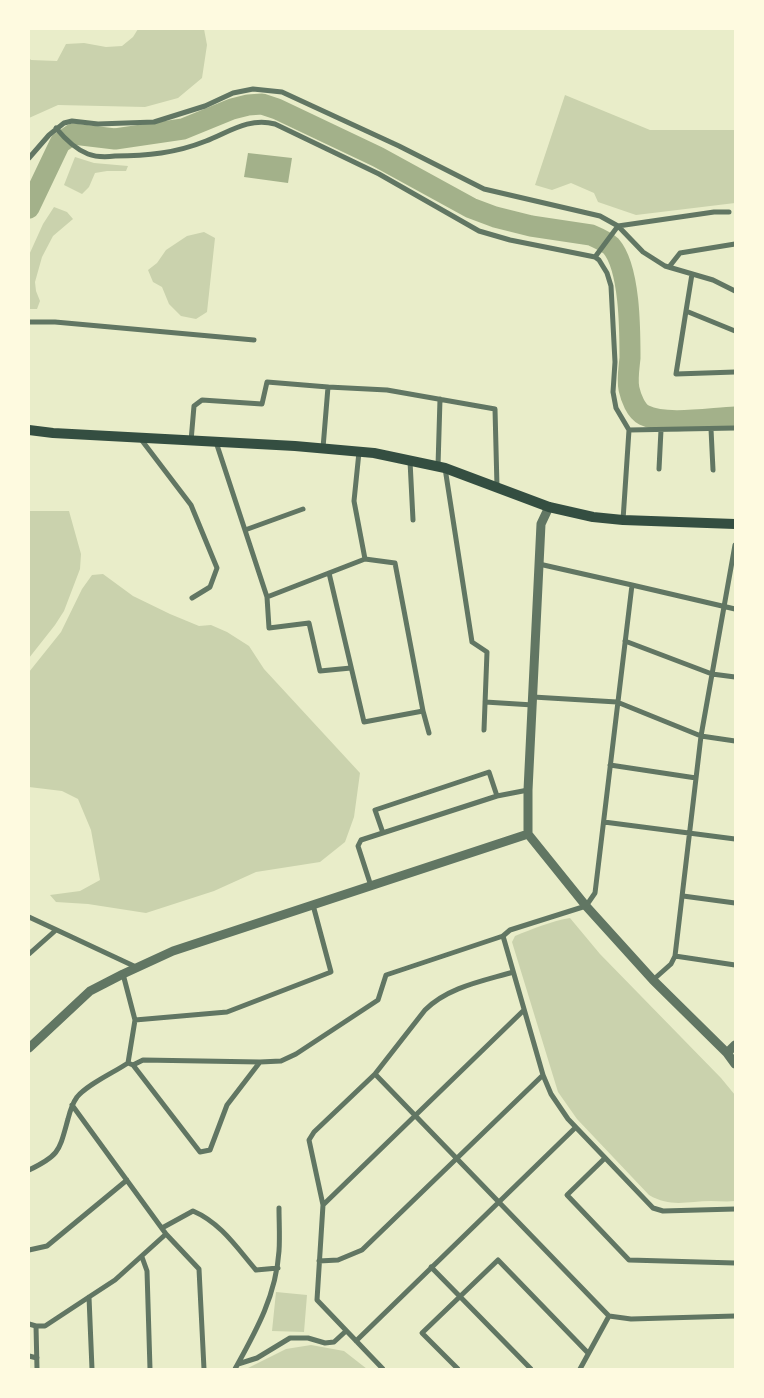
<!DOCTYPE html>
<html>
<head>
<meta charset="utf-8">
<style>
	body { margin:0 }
	#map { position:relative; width:764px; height:1398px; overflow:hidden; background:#e9edc9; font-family:"Source Serif 4",serif }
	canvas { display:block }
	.frame { position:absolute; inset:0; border:30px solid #fefae0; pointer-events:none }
</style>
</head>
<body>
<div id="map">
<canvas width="764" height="1398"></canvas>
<div class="frame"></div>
</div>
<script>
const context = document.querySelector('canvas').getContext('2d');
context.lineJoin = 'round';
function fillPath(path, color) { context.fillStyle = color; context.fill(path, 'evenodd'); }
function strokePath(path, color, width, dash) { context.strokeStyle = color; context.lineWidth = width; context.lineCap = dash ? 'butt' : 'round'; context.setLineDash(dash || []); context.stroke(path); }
const green = new Path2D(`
	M138,29h66l3,16 -5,33 -24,20 -33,9 -87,-2 -29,13v-60l2,2 26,1 9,-17 18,-1 22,4 16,-1 11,-9z
	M565,95l85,35h85v73l-99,12 -38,-13 -4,-9 -23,-10 -19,7 -17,-5z
	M75,157l19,6 34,3 -2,5h-19l-12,2 -6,14 -7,7 -18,-9z
	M54,207l13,5 6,7 -20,17 -11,21 -7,25 1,9 4,10 -3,8h-8v-54l14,-31z
	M204,232l11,6 -8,74 -11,7 -15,-3 -12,-12 -7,-17 -9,-5 -5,-12 9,-7 9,-13 21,-14z
	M29,511h40l12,43 -1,15 -16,42 -9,14 -26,33z
	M103,574l30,22 37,18 29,12 12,-1 16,7 22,14 15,23 96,104 -6,44 -9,25 -25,20 -64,10 -42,19 -68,22 -58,-9 -32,-2 -6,-7 30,-4 20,-11 -9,-50 -13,-31 -16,-8 -33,-4v-115l32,-40 21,-43 10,-14z
	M570,918l30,36 121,124 14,17v106c-8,1 -16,0 -24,0 -23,0 -40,7 -62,-6l-72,-76 -19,-27 -46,-150 3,-6c17,-7 37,-15 55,-18z
	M276,1292l31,3 -3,37 -32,-1z
	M311,1345l33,6 23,18h-121l40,-20z`);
const water = new Path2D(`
	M248,153l44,5 -4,25 -44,-6z`);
const river = new Path2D(`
	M29,208l31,-65 13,-9 42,5 68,-10 49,-20 16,-4 14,-1 15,5 101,48 93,51 24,9 36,9 60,9c7,3 14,6 20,11 19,22 19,84 19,112 -1,10 -3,22 -1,31 2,9 7,22 15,26 22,11 66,3 91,2`);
const minor = new Path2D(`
	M56,128c9,11 19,21 32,26 8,3 19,3 27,2 32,0 61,-3 91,-15 23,-9 43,-24 69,-17l104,50 100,57 31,9 85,17 4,3 8,13 4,13 4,76 -2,30 3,16 13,22 -6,90
	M29,158l20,-23 15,-12 8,-2 26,3 56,-2 51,-16 28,-13 20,-4 29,3 117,54 85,43 116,27 18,10 25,26 22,14 48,14 22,11
	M595,257l23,-31 96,-14h15
	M669,267l11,-14 55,-9
	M686,311l6,-37
	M29,322h26l199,18
	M735,331l-49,-20 -10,63 59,-2
	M328,387l59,3 108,19 2,78
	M711,429l2,41
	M629,430l106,-2
	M140,438l51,67 26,63 -7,19 -18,11
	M191,441l3,-35 8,-6 60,4 5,-22 61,5 -5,61
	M216,442l51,155 98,-38 -11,-58 5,-49
	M410,461l3,59
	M438,466l2,-67
	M445,468l27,174 15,10 -3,78
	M659,469l2,-39
	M245,530l58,-21
	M539,564l93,21
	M329,573l35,149 59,-11 -28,-148 -30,-4
	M267,597l2,31 40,-5 11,48 31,-3
	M625,641l87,33 23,3
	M533,697l84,5 84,34 34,5
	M485,702l48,3
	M423,711l6,22
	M610,765l86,13
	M604,822l131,17
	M383,833l-8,-23 114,-38 8,24
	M371,886l-13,-40 3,-6 136,-44 31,-6
	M683,896l52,7
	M29,917l107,50
	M503,936l40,139 8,19 17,25 85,89 10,3 72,-2
	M29,954l27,-24
	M675,956l60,9
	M653,980l18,-16 4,-8 26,-220 34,-191
	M135,1020l92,-8 104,-40 -18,-67
	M260,1062l21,-1 15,-7 82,-54 8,-25 117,-39 7,-6 76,-24 9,-13 37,-308 103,24
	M128,1063l5,2 67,87 10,-2 17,-45 33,-43 -117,-2 -10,5
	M375,1074l234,242 22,3 104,-3
	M605,1158l-38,37 62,65 106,3
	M29,1170c31,-15 30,-19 39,-51 2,-8 4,-15 9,-22 11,-13 36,-24 51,-34l7,-43 -12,-46
	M323,1205l201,-195
	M162,1228l31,-17c28,12 44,37 63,59l22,-2
	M166,1234l33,35 5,100
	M29,1250l18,-4 80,-66
	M142,1257l5,14 3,98
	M319,1261l19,-1 24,-10 181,-175
	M431,1267l100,102
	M89,1297l3,72
	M29,1324l7,2h9l44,-29 26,-17 51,-46 -94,-129
	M36,1326l1,43
	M356,1341l219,-213
	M29,1356l8,2
	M238,1364l19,-6 33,-20h18l17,5 9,-1 12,-11
	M235,1369c21,-38 41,-73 44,-118 1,-14 0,-28 0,-43
	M383,1369l-66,-69 6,-95 -14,-65 5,-8 61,-58 50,-64c23,-23 58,-29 88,-38
	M458,1369l-36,-36 76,-73 90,93
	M580,1369l29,-53`);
const tertiary = new Path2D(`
	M549,507l-8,17 -13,266v44l58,72 67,74 74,73 8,11
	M29,1048l61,-57 33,-17 50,-23 355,-117
	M727,1053l8,-8`);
const secondary = new Path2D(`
	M29,430l24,3 242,13 79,7 71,15 104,39 44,10 30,3 112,4`);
fillPath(green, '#cad2ad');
fillPath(water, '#a3b18a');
strokePath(river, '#a3b18a', 21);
strokePath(minor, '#617663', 5);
strokePath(tertiary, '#617663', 9);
strokePath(secondary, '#344e41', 10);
</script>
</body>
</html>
